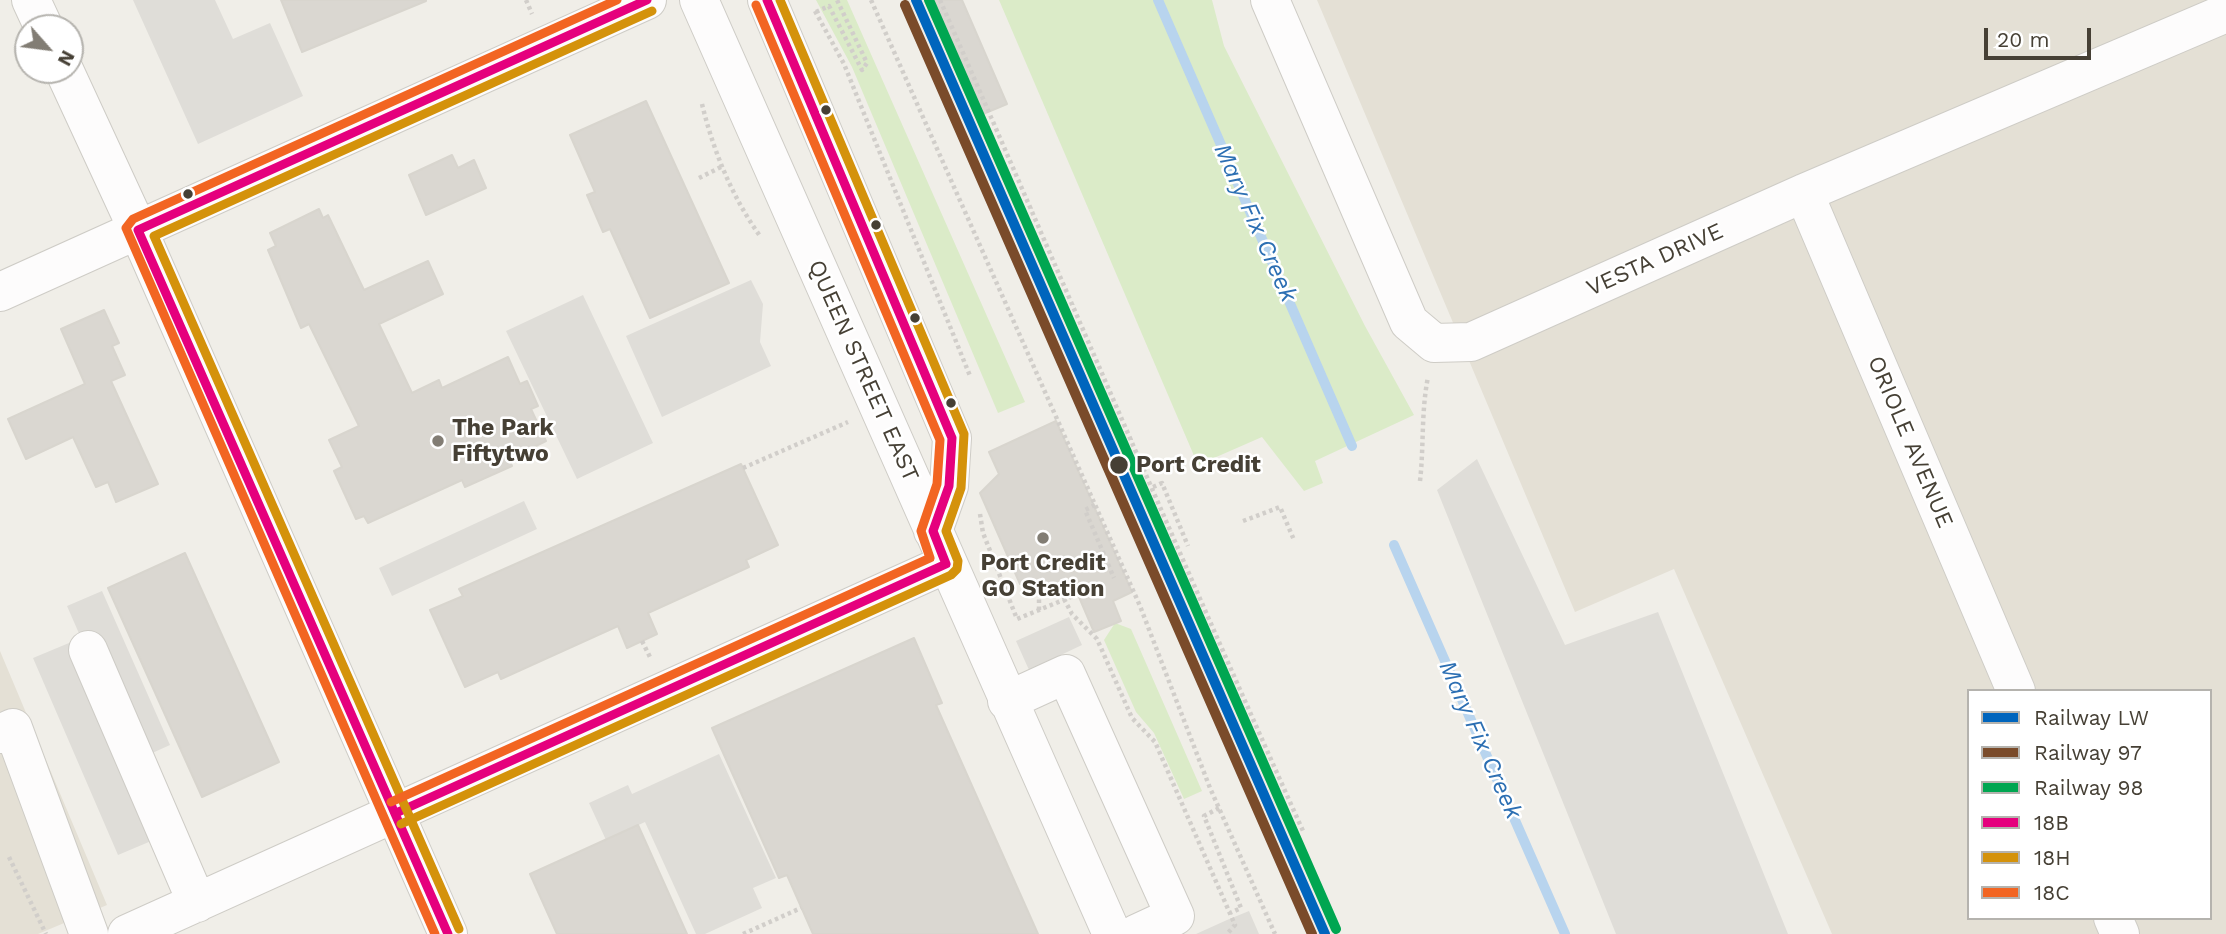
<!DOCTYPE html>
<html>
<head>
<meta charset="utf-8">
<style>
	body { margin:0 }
	#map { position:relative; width:2226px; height:934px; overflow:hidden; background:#f0eee8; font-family:"Work Sans",sans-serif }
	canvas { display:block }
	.legend { position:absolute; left:1967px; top:689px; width:245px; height:231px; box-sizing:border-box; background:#fff; border:2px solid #b5b3ae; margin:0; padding:9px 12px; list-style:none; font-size:21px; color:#464035 }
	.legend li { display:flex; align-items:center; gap:14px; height:35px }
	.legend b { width:35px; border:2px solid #b5b3ae }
	.north { position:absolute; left:14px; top:14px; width:70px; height:70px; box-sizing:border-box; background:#fff; border:2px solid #b5b3ae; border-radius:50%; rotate:118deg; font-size:19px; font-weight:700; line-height:28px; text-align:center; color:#464035 }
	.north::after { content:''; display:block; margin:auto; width:24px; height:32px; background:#827d74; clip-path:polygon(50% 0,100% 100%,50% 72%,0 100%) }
	.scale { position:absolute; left:1984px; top:28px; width:107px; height:32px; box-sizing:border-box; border:4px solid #464035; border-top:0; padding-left:9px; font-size:21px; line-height:24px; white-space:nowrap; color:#464035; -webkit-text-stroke:5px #fff; paint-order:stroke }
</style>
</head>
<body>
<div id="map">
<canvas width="2226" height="934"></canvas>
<ul class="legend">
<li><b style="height:9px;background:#0065bd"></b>Railway LW</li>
<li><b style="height:9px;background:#7a4b2a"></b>Railway 97</li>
<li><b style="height:9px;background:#00a651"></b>Railway 98</li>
<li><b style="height:9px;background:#e5007d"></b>18B</li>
<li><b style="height:9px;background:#d4920b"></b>18H</li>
<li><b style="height:9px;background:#f26522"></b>18C</li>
</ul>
<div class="north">N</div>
<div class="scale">20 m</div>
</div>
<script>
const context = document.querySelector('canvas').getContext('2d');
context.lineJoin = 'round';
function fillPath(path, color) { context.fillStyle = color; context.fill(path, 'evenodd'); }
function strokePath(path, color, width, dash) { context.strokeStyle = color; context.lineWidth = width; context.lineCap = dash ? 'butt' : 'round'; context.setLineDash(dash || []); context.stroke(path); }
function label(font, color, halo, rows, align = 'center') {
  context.font = font + ' "Work Sans",sans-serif'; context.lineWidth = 5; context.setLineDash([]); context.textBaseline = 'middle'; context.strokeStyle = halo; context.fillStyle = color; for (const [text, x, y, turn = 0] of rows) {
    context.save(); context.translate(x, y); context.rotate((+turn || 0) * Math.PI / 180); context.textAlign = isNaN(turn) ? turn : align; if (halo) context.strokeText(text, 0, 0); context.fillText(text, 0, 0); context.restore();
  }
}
const residential = new Path2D(`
	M1317,0h909v934h-394l-158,-365 -99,43zM1969,691h241v227h-241z
	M0,651l107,254 -69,29h-38z`);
const green = new Path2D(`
	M816,0h31l178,402 -27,11 -146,-346z
	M999,0h213l12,46 141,280 49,89 -99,46 8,22 -19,8 -42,-54 -64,28z
	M1115,623l16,6 71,162 -18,8 -30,-66 -18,-21 -32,-72z`);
const parking = new Path2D(`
	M133,0h82l18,39 37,-16 33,73 -105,48z
	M751,280l12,24 -3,38 11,24 -109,51 -36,-81z
	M583,295l70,148 -76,36 -71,-148z
	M1477,459l88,186 93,-33 130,322h-172l-179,-444z
	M524,501l13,28 -145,67 -13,-28z
	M102,591l68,154 -20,9 32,74 -64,27 -85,-197 48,-20 -14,-32z
	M1069,617l13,28 -53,25 -13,-29z
	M719,754l57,124 -23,10 9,20 -57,26h-9l-51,-112 -39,18 -17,-37 39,-18 4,9z
	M1249,911l10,23h-63l31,-14z`);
const stream = new Path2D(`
	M1158,0l194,446
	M1394,545l171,389`);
const building = new Path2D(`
	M281,0h145v1l-124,51z
	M933,0h29l45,104 -24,10z
	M646,101l83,182 -79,35 -40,-89 -7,3 -16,-37 8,-3 -25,-57z
	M452,155l6,13 16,-8 12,28 -60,27 -17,-40z
	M319,209l4,9 5,-3 36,75 64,-29 15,33 -64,30 33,69 27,-13 3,8 66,-31 12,27 7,-3 11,25 -7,3 15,32 -37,18 3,7 -47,21 -3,-7 -94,43 -4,-7 -8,3 -22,-48 8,-4 -13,-27 30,-14 -50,-102 -8,4 -33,-78 8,-4 -6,-13z
	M104,310l15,33 -7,3 13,29 -14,6 47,103 -42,18 -8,-20 -12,5 -23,-50 -47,22 -18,-40 77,-35 -24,-55z
	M1056,421l76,171 -19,9 8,20 -27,11 -21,-49 -25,11 -28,-10 -40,-91 19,-19 -10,-22z
	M741,464l37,81 -32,15 3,7 -101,46 9,21 -30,14 -9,-22 -117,53 -3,-7 -33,15 -35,-77 33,-14 -4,-7z
	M185,553l94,209 -77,35 -94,-209z
	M914,638l28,65 -6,2 102,229h-225l-26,-59 -8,3 -67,-150z
	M638,825l49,109h-130l-27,-60z`);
const path = new Path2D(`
	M526,0l6,14
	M871,0l269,606 70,182 65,146
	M940,0c121,277 239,555 363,831
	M815,11l29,53 126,312
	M816,12l13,-6 33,64 5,-7 -30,-63
	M702,104c11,46 30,93 58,132
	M699,178l24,-12
	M743,468l105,-46
	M1420,481c4,-35 1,-69 8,-104
	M1153,487l9,-4 26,63
	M1095,505l-10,5 29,68
	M980,514l3,19 34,86 61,-25
	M1243,521l37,-14 14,33
	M1064,599l8,15 25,25 35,79 23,24 80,183 -8,9
	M1039,610v-20
	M642,641l9,18
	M1219,808l-15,8 37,92 -11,5
	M9,857l37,77
	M743,934l58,-26`);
const minor = new Path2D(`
	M31,0l13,28
	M699,0l413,934
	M767,0l185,438 -3,48 -16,45
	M1270,0l139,322 25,21 37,-1 333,-149 422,-180
	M64,70l74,160 310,704
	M1804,193l212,498
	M0,292l647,-292
	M88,650l109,253
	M1007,701l59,-27 109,242 -39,18
	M0,734l13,-6 76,206
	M2113,918l7,16
	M127,934l819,-370`);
const bus1 = new Path2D(`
	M396,813l550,-249 -13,-33 16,-45 3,-48 -185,-438
	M448,934l-310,-704 509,-230`);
const bus2 = new Path2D(`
	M401,824l550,-249 6,-6 1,-8 -12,-30 15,-43 3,-54 -184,-434
	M459,929l-305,-693 498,-225`);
const bus3 = new Path2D(`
	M391,802l539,-244 -9,-27 16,-47 3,-44 -184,-435
	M435,934l-309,-706 7,-9 484,-219`);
const rail1 = new Path2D(`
	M916,0l409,934`);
const rail2 = new Path2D(`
	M905,5l407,929`);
const rail3 = new Path2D(`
	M929,0l407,929`);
const markers = [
	[826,110,6,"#464035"],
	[188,194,6,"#464035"],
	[876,225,6,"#464035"],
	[915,318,6,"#464035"],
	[951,403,6,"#464035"],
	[438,441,7,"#827d74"],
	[1119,465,10,"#464035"],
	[1043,538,7,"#827d74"]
];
const streetNames = [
	["VESTA DRIVE",1655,260,-24],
	["QUEEN STREET EAST",863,371,66],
	["ORIOLE AVENUE",1910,442,67]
];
const poiNames = [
	["The Park",452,428],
	["Fiftytwo",452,454],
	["Port Credit",1043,563,"center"],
	["GO Station",1043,589,"center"]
];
const stopNames = [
	["Port Credit",1136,465]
];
const waterNames = [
	["Mary Fix Creek",1255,223,66],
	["Mary Fix Creek",1480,740,66]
];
fillPath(residential, '#e4e0d5');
fillPath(green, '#dbebc8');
fillPath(parking, '#dfddd8');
strokePath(stream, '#b8d4ee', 10);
fillPath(building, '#dad7d1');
strokePath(building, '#d8d5ce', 2);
strokePath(minor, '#ceccc6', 40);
strokePath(path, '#d1ceca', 4.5, [3.5, 3.5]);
strokePath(minor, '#fdfcfc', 38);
strokePath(bus1, '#e5007d', 9);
strokePath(bus2, '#d4920b', 9);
strokePath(bus3, '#f26522', 9);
strokePath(rail1, '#0065bd', 10);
strokePath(rail2, '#7a4b2a', 10);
strokePath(rail3, '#00a651', 10);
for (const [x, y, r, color] of markers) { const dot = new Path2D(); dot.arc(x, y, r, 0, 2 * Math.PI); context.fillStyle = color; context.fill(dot); strokePath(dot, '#fff', 2.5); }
label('23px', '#464035', '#fff', streetNames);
label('bold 23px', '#464035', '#fff', poiNames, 'left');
label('bold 23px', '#464035', '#fff', stopNames, 'left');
label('italic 24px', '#2c6fb3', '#fff', waterNames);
</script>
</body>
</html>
